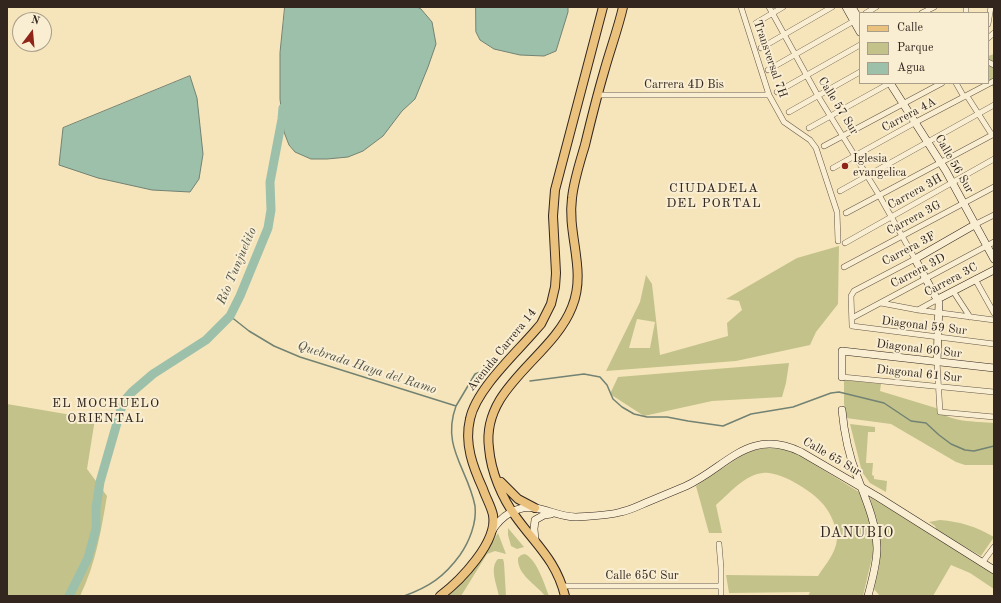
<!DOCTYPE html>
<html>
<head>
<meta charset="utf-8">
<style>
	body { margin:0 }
	#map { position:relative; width:1001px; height:603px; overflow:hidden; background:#f6e5ba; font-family:"Old Standard TT",serif }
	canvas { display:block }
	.frame { position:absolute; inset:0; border:8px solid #32261f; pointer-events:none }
	.legend { position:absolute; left:859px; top:12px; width:130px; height:72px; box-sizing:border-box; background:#f9eed2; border:1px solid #a99e8a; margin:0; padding:5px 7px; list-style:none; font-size:12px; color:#32261f }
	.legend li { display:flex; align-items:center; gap:8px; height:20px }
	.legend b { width:20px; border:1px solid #a99e8a }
	.north { position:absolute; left:12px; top:12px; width:40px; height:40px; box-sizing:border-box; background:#f9eed2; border:1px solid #a99e8a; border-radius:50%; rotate:16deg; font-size:11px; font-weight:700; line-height:16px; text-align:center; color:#32261f }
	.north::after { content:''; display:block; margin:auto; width:14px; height:18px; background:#8f2418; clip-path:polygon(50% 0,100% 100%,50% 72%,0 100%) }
</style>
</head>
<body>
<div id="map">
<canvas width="1001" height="603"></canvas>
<div class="frame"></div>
<ul class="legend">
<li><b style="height:5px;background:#ebc27d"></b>Calle</li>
<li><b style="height:11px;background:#c3c28b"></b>Parque</li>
<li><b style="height:11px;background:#9dc0ab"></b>Agua</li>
</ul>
<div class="north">N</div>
</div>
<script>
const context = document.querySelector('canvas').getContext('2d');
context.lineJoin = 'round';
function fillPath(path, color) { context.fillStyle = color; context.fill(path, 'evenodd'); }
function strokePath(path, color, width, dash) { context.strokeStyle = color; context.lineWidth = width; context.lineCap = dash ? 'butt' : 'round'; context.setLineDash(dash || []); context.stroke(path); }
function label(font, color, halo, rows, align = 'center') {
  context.font = font + ' "Old Standard TT",serif'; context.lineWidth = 4; context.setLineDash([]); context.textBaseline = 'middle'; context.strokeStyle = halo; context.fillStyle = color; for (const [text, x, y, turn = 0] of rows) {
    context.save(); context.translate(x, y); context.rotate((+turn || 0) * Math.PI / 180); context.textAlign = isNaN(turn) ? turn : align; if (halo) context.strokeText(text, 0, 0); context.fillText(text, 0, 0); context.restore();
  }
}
const green = new Path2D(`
	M994,54v35l-6,-10v-23z
	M839,246l-1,58 -22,28 -6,13 -74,16 -130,10 34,-69 6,-27 6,9 8,71 68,-19 -1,-13 15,-13 -3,-9 -13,-2 71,-41zM637,319l18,3 -5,26h-21z
	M789,363l-3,20 -4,14 -70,4 -68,15 -34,-22 8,-17z
	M844,380l37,4 -1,7 56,17c12,15 40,13 58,15v42h-29l-9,-3 -65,-38 -45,-6 -2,-15z
	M7,404l88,15 -8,50 20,27c-6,35 -11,67 -27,100h-73z
	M850,424l25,3v5h-7l-2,31h7l-1,12 2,1v3l13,2 -1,11 -16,-9 -8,-11z
	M767,448l21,2 11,5 60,37 13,33 2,24 -11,47h-55l2,-4 -81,1 -3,-18 92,1c7,-11 18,-23 19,-37 0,-10 -5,-23 -11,-31 -10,-15 -45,-37 -63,-35 -18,1 -34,21 -47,32l6,28h-13l-13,-47 48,-32 11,-4z
	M870,497l124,77v15l-24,-16 -19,-8 -18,31h-53l-6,-7 5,-21 1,-31z
	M940,520c21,2 35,6 54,17l-13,19 -44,-25 -2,-5 -6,-4z
	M508,528l16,19 -7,2 -6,-3 -3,-11z
	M498,533l8,21 -11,-3 -8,3 -26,42h-13c21,-18 36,-40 50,-63z
	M525,554c12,6 19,29 24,42h-4c-9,-12 -28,-21 -27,-38l3,-3z
	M498,559h5l1,4 2,33h-7c-2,-11 -10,-28 -1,-37z`);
const water = new Path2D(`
	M285,7h132l4,2 11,13 4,22 -8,23 -13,32 -13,12 -19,25 -20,15 -15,6 -21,2h-16l-16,-7 -6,-7 -5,-13 -4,-33v-46z
	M476,7h92v5l-12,39 -12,5 -24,-1 -26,-6 -14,-9 -4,-8z
	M190,76l7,22 6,56 -4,25 -9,13 -38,-2 -54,-12 -39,-13 4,-37z`);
const stream = new Path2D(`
	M230,316l19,15 25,15 26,11 156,49 19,-32 5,-2h9
	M530,381l54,-7 16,3 7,8 6,14 9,8 12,7 13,3h20l21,4 35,5 28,-12 42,-7 38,-14 8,-1 45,11 27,18 15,2 13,12 12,9 14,6 9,1 20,-5
	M404,596c25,-9 40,-19 56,-41 9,-13 17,-32 15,-49 -7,-37 -34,-59 -19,-100`);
const river = new Path2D(`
	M69,596l19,-38 8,-29v-21l4,-26 21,-73 4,-9 7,-8 21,-18 53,-34 24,-24 10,-20 28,-68 3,-18 -1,-28 12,-63 1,-11`);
const street = new Path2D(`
	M741,7l28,88 15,27 26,18 6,8 21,64 1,29
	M769,7l49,89 61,99 36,64 -61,32 -3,5 1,30 142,18
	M866,13l10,-6
	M922,13l12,-6
	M966,13v-6
	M756,23l27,-16
	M988,24l3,-17
	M988,38l6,-5
	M761,48l71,-41
	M988,62l6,3
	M768,70l86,-49
	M956,83l8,14
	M777,92l83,-47
	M598,95h171
	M967,96l25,39
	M789,112l71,-40
	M809,128l81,-45
	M824,146l118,-63
	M833,168l83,-46 78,-41
	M840,191l154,-86
	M846,213l148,-79
	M976,224l18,-9
	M845,243l149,-84
	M844,267l150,-80
	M975,279l19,34
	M953,291l17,26
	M881,303l37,7 76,10
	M918,310l20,-11
	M852,318l142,-76
	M937,362l3,50 54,5
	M842,377l152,15
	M719,544l2,24v28
	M982,563l12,-16
	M562,586h159`);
const secondary = new Path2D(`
	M846,7l14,25
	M852,7l8,14
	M890,83l56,88 48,88
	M938,299l56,-29
	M937,362l2,-59 -24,-44 61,-35
	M842,377v-26l152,17
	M842,410c2,22 7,46 15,66 9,24 19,46 20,72 0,16 -5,32 -9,48
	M492,531c9,-15 25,-26 43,-23 14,2 26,9 41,9 15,-1 31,-1 45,-5 10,-2 19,-7 29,-11 12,-5 24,-10 36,-15 41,-19 63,-59 115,-34l77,45 116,73
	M535,540l-1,-11 1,-9 9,-5 7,-1`);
const primary = new Path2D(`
	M501,482l17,17 17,9
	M440,596c20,-15 58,-54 53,-81 -2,-9 -7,-17 -10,-26 -10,-22 -19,-45 -13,-70 6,-29 44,-64 64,-87l7,-8 10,-20 4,-17 1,-14 -3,-57 2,-26 48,-183
	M565,596c-9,-36 -29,-51 -49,-79 -14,-19 -25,-45 -27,-69 -8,-61 63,-90 83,-141 15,-36 -5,-72 0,-109 2,-18 8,-36 13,-53 6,-25 12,-49 19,-73 6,-22 14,-43 19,-65`);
const markers = [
	[845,166,4,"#8f2418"]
];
const streetNames = [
	["Transversal 7H",770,59,71],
	["Carrera 4D Bis",684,85],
	["Calle 57 Sur",838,106,58],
	["Carrera 4A",909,115,-28],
	["Calle 56 Sur",954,164,60],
	["Carrera 3H",915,192,-29],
	["Carrera 3G",914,218,-28],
	["Carrera 3F",909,249,-28],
	["Carrera 3D",918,271,-28],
	["Carrera 3C",951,280,-28],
	["Diagonal 59 Sur",924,326,7],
	["Diagonal 60 Sur",919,349,7],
	["Avenida Carrera 14",502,350,-51],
	["Diagonal 61 Sur",919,374,6],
	["Calle 65 Sur",832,457,30],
	["Calle 65C Sur",642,576]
];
const poiNames = [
	["Iglesia",853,159],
	["evangelica",853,173]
];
const neighbourhoodNames = [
	["CIUDADELA",714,189],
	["DEL PORTAL",714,204],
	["EL MOCHUELO",106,404],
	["ORIENTAL",106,419]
];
const waterNames = [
	["Río Tunjuelito",237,266,-67],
	["Quebrada Haya del Ramo",367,368,18]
];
const quarterNames = [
	["DANUBIO",857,533]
];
fillPath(green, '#c3c28b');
fillPath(water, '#9dc0ab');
strokePath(water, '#728273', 1);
strokePath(stream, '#728273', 1.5);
strokePath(river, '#9dc0ab', 9);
strokePath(street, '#635646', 6);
strokePath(secondary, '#32261f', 8);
strokePath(primary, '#32261f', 10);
strokePath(street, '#f9eed2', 5);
strokePath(secondary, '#f9eed2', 7);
strokePath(primary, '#ebc27d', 8);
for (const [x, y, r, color] of markers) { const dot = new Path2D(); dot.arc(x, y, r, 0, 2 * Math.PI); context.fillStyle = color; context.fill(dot); strokePath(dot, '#f9eed2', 1.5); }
label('12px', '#32261f', '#f9eed2', streetNames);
label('12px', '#32261f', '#f9eed2', poiNames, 'left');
context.letterSpacing = '1px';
label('13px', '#32261f', '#f9eed2', neighbourhoodNames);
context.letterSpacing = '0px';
label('italic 13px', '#525449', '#f9eed2', waterNames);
context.letterSpacing = '1px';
label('14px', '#32261f', '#f9eed2', quarterNames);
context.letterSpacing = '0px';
</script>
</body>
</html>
